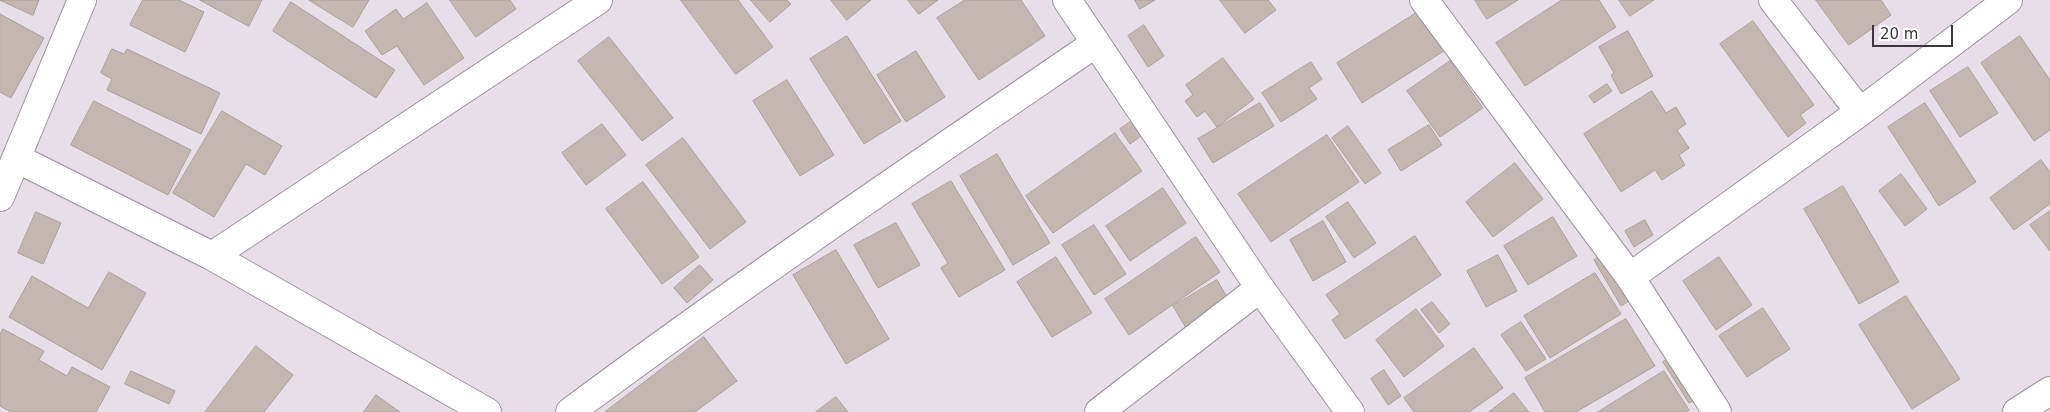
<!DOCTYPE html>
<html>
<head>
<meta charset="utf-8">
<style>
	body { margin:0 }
	#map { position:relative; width:2050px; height:412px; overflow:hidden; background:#e7dee8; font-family:"DejaVu Sans",sans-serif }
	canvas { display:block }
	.scale { position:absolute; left:1872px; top:25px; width:81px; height:22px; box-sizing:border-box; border:2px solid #3a373b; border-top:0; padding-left:6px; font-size:15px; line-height:18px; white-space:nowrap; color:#3a373b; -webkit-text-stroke:4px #fff; paint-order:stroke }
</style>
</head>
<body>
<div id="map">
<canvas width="2050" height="412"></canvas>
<div class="scale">20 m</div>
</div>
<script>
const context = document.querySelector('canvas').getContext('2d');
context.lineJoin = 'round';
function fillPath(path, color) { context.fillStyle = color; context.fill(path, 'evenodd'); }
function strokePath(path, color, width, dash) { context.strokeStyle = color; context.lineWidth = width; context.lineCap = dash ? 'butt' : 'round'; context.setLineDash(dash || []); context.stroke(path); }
const building = new Path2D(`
	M0,0h39l-6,15z
	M143,0h36l25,12 -19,40 -55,-27z
	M200,0h62l-13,26z
	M309,0h60l-16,27z
	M450,0h60l6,9 -40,28z
	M681,0h57l35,47 -37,27z
	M751,0h36l4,4 -21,18z
	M831,0h40l-24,20z
	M908,0h30l-19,14z
	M965,0h56l24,36 -66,44 -42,-62z
	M1135,0h20l-15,9z
	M1220,0h48l8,10 -31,23z
	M1475,0h43l-31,19z
	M1562,0h37l17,27 -91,59 -29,-43z
	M1619,0h35l-24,16z
	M1816,0h65l10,15 -42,30z
	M291,2l104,68 -19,28 -103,-67z
	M427,3l37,55 -40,27 -27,-39 -15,9 -17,-24 31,-22 7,10z
	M1418,12l26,39 -82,52 -25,-40z
	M0,14l44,24 -33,60 -11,-6z
	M1753,21l61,84 -14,10 6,8 -18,14 -68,-93z
	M1144,25l20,31 -16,11 -20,-31z
	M1628,31l25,45 -32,18 -10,-19 3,-2 -15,-26z
	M847,36l54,85 -37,23 -54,-85z
	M2020,36l30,44v50l-16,11 -53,-78z
	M609,37l64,81 -31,23 -64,-80z
	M112,49l12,5 3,-5 93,44 -19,41 -94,-44 5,-11 -11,-6z
	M916,51l29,46 -39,25 -29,-47z
	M1223,58l31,41 -37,28 -12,-16 -8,6 -12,-16 8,-6 -7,-10z
	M1450,61l33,47 -43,29 -33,-46z
	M1311,62l11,17 -13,9 8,11 -36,23 -19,-29z
	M1968,67l30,46 -38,24 -30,-46z
	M787,80l47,75 -34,21 -47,-75z
	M1607,84l5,7 -18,12 -5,-7z
	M1652,91l14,22 10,-6 10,17 -9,6 12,18 -10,7 6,10 -23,15 -7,-10 -34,22 -37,-58z
	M94,101l97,49 -23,45 -97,-50z
	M1260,103l14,23 -61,37 -15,-24z
	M1925,103l51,79 -37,24 -51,-79z
	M222,111l60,35 -17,29 -19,-11 -32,53 -41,-24z
	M1135,119l10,14 -15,11 -10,-15z
	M602,124l24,31 -40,30 -24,-32z
	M1429,125l13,20 -41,26 -13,-21z
	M1348,126l33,47 -16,11 -33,-46z
	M1115,133l27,38 -89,62 -27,-37z
	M1327,135l32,47 -88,60 -33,-48z
	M683,138l63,84 -36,27 -64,-84z
	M997,154l53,89 -37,22 -53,-89z
	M2041,160l9,12v32l-36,26 -24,-32z
	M1515,163l28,36 -50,38 -27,-35z
	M1901,174l26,35 -22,17 -26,-35z
	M951,181l54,89 -46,27 -18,-29 7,-5 -36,-59z
	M643,182l56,75 -37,27 -56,-75z
	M1843,186l56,96 -40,22 -55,-95z
	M1163,188l23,35 -56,38 -24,-35z
	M1348,202l28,41 -22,15 -28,-41z
	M2050,211v40l-20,-26z
	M36,212l25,11 -18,41 -25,-11z
	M1553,217l24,39 -49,29 -24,-39z
	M1645,220l8,15 -19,12 -9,-16z
	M1323,221l23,41 -33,19 -23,-41z
	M896,223l24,42 -42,23 -24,-43z
	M1094,225l32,49 -32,21 -32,-50z
	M1415,236l26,39 -96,64 -13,-19 8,-6 -14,-19z
	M1196,237l24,35 -91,63 -24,-36z
	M836,250l53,89 -43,25 -53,-89z
	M1498,255l19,36 -31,16 -19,-36z
	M1601,256l28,45 -8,5 -27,-46z
	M1056,257l36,56 -40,24 -35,-55z
	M1719,257l33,48 -36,25 -33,-49z
	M700,265l13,15 -26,23 -13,-15z
	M109,272l37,21 -44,77 -93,-53 23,-41 56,32z
	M1595,273l26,41 -71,44 -26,-42z
	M1217,280l13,22 -44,26 -13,-22z
	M1906,296l54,83 -48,30 -53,-84z
	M1432,302l18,22 -11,9 -18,-23z
	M1763,308l27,41 -43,28 -28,-41z
	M1416,309l28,37 -40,31 -28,-37z
	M1626,319l29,47 -79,46h-31l-20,-34z
	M1521,322l25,37 -20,12 -25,-36z
	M3,329l41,22 -5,9 28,16 5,-9 38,20 -14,25h-85l-11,-6v-71z
	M704,337l33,44 -42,31h-90z
	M256,346l37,29 -29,37h-59z
	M1474,348l29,40 -34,24h-55l-10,-14z
	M1676,354l25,42 -12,7 -26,-41z
	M1384,370l17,26 -13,9 -17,-26z
	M131,371l44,20 -6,13 -44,-20z
	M1664,371l25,39 -3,2h-88z
	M1514,393l15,19h-40z
	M376,395l24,17h-36z
	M836,397l12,15h-32z`);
const street = new Path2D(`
	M1067,0l193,288 90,124
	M1424,0l206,277 87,135
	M1773,0l87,112
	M16,158l196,98 275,156
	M0,197l82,-197
	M212,256l386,-256
	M1630,277l230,-165 148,-112
	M570,412c172,-128 349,-248 526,-369
	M1099,412l161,-124
	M2017,412l33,-21`);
fillPath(building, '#c4b7b1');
strokePath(building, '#ab9e98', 1);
strokePath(street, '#9b939d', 30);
strokePath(street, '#fff', 28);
</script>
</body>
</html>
